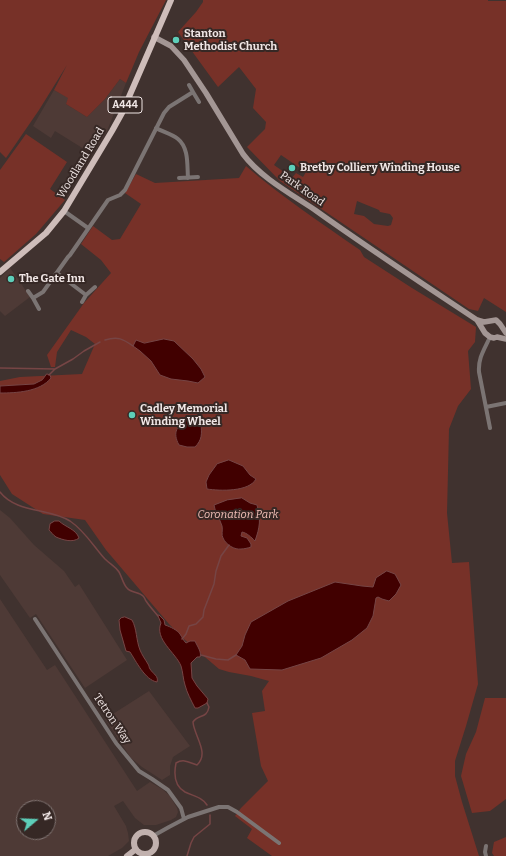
<!DOCTYPE html>
<html>
<head>
<meta charset="utf-8">
<style>
	body { margin:0 }
	#map { position:relative; width:506px; height:856px; overflow:hidden; background:#40322f; font-family:Bitter,serif }
	canvas { display:block }
	.north { position:absolute; left:16px; top:800px; width:40px; height:40px; box-sizing:border-box; background:#362825; border:1px solid #807472; border-radius:50%; rotate:71deg; font-size:11px; font-weight:700; line-height:16px; text-align:center; color:#f0e6e5 }
	.north::after { content:''; display:block; margin:auto; width:14px; height:18px; background:#5dceb9; clip-path:polygon(50% 0,100% 100%,50% 72%,0 100%) }
</style>
</head>
<body>
<div id="map">
<canvas width="506" height="856"></canvas>
<div class="north">N</div>
</div>
<script>
const context = document.querySelector('canvas').getContext('2d');
context.lineJoin = 'round';
function fillPath(path, color) { context.fillStyle = color; context.fill(path, 'evenodd'); }
function strokePath(path, color, width, dash) { context.strokeStyle = color; context.lineWidth = width; context.lineCap = dash ? 'butt' : 'round'; context.setLineDash(dash || []); context.stroke(path); }
function label(font, color, halo, rows, align = 'center') {
  context.font = font + ' Bitter,serif'; context.lineWidth = 4; context.setLineDash([]); context.textBaseline = 'middle'; context.strokeStyle = halo; context.fillStyle = color; for (const [text, x, y, turn = 0] of rows) {
    context.save(); context.translate(x, y); context.rotate((+turn || 0) * Math.PI / 180); context.textAlign = isNaN(turn) ? turn : align; if (halo) context.strokeText(text, 0, 0); context.fillText(text, 0, 0); context.restore();
  }
}
const built = new Path2D(`
	M120,79l6,4 -19,48 -15,23 -37,-23 -4,7 -18,-12 21,-36 15,8 -3,6 21,13 18,-18z
	M10,268l10,14 10,15 -25,19 -5,-5v-33z
	M0,510l10,8 24,27 30,26 11,16 4,-3 48,76 -42,28 -49,-74 -6,4 -30,-43z
	M0,599l47,71 8,-5 82,126 13,-9 12,7 8,7 7,12 1,4 -2,5 -5,3 -15,5h-12l-9,-7 -12,-17 -9,5 12,20 2,7 1,8 -7,7 -14,8h-108zM24,808h24v24h-24z
	M149,691l41,55 -17,11 -3,9v9l-8,5 -20,-13 -11,-9 -26,-39z`);
const green = new Path2D(`
	M0,0h166l-27,52 -13,31 -6,-4 -15,20 -18,18 -21,-13 2,-6 -14,-8 13,-25 -28,45 -33,48 -6,-6z
	M203,0h285v1h18v311l-22,-14 -6,13 -9,-2 -189,-128 -33,-34 18,-18 1,-7 -13,-14 3,-19 -17,-22 -21,20 -40,-55 18,-20 7,-10zM281,155l25,17 -3,5 -7,-4 -5,6 -8,-6 1,-1 -10,-7zM357,201l22,9 1,2 10,2 3,4 -2,7 -3,1 -14,-2 -10,-8 -10,-2z
	M26,134l41,28 -17,27 15,11 -29,34 -32,28 -4,-3v-89z
	M246,166c36,31 75,57 114,84l4,7 48,31 64,39 -1,15 -7,9 3,38 -13,17 -9,23 -2,84 5,50 17,-1 9,122 -12,42 -11,35v15l7,26 17,54h-207l-25,-18 5,-9 -17,-13 6,-8 27,-27 -7,-15 -9,-53 13,-2 -3,-20 7,-10 -18,-5 -22,-4 -10,-3 -34,-29 -16,-16 -63,-74 -21,-30 -42,-6 -31,-20 -12,-19v-94l20,-4 62,-3 13,-30 -9,-7 -15,-7 -14,22 -2,15h-4l-4,-12 37,-52 27,-30 -10,-13 -20,-16 12,-18 19,14 8,-1 21,-35 -16,-11 11,-19 19,9 84,-5z
	M485,698h21v101l-16,12 -18,2 -11,-37 5,-22 10,-22z
	M506,837v19h-12l-2,-3 2,-11z`);
const water = new Path2D(`
	M164,339l10,2 19,18 8,10 4,8 -7,6 -10,-2 -17,-2 -11,-4 -9,-14 -11,-10 -7,-5 3,-6 8,3z
	M47,374l3,1 1,3c-11,14 -35,15 -51,15v-7l34,-2 8,-4z
	M188,418l7,1 6,5c1,10 1,16 -6,23h-8l-8,-2c-7,-13 -2,-19 9,-27z
	M229,460l14,6 7,9 6,4c-7,13 -36,12 -49,10l-1,-7 3,-7 8,-11z
	M242,498l8,5 7,2c4,14 3,22 -2,36 -4,-4 -8,-8 -13,-9l-1,4 6,2 4,6v3c-3,1 -7,2 -10,2 -6,1 -15,-4 -18,-11 -2,-3 0,-8 -1,-12 -2,-7 -7,-13 -8,-21l13,-5z
	M55,521h4c6,6 17,8 20,17 -6,5 -16,2 -23,-1 -3,-2 -5,-5 -7,-7l1,-6z
	M387,571l8,3 6,11 -5,9 -7,7 -7,-2 -4,-2 -2,1 -3,18 -6,12 -15,12 -31,18 -39,12 -32,-1 -5,-9 -9,-5 6,-9 3,-11 6,-13 37,-21 47,-19 27,4 11,1 3,-9z
	M159,615l5,5 1,5c6,2 12,5 15,9 2,3 3,6 6,9l4,-2h5c2,5 7,11 5,16h-3l-6,6 1,15 5,8 11,13 -1,4 -9,5h-3c-4,-8 -8,-15 -10,-23 -2,-6 -2,-13 -4,-19 -5,-13 -27,-27 -20,-43l-3,-7z
	M125,617l7,3c5,9 4,20 8,30 2,5 5,9 8,14 1,1 1,4 2,5 3,5 9,7 7,13 -12,-2 -21,-21 -27,-30l-4,-1 -6,-21 -1,-10 2,-2z`);
const stream = new Path2D(`
	M105,340c13,-4 18,-1 28,6
	M0,368l55,1 18,-10 11,-8 16,-9
	M49,375l6,-6
	M0,492c16,21 49,16 70,29 15,10 24,26 35,38 5,5 10,7 14,13 3,5 4,12 8,16 4,5 12,4 16,8 2,2 2,4 3,5 4,6 8,10 12,15
	M182,639l4,-5 3,-8 7,-2 7,-7 1,-7 10,-26 2,-13 5,-15 8,-11
	M201,655l15,4 12,1 8,-5
	M207,703l2,4c-2,12 -11,7 -16,15 1,14 17,31 4,43 -7,-2 -13,-7 -21,-2 -2,10 -2,23 9,29 8,4 17,5 22,13
	M187,856l4,-13 3,-6 16,-13v-9`);
const minor = new Path2D(`
	M189,85l4,7
	M156,128c7,4 16,6 22,11 11,9 9,26 10,39
	M179,178l19,-1
	M64,211l24,17
	M57,273l29,22
	M28,291l5,7 10,-6 25,-35 2,-2 38,-55 12,-5 5,-5 39,-77 5,-6 24,-15 6,10
	M33,298l6,11
	M82,302l4,-7 9,-8
	M490,337c-6,13 -12,21 -11,35l11,56
	M486,407l20,-4
	M35,619l81,124 23,28 13,8 16,11 13,18 3,11
	M153,836l16,-9 19,-10 31,-10h9l9,5 42,31
	M486,856l-1,-4 1,-6`);
const secondary = new Path2D(`
	M154,37l17,9 13,14 22,33 37,61c17,23 48,40 72,56 53,38 108,74 162,110l7,2 12,-2 4,4 6,9
	M477,320l8,13 5,4 4,1 3,-1 9,2`);
const primary = new Path2D(`
	M134 843a11 11 0 1 1 22 0a11 11 0 1 1-22 0Z
	M127,856l9,-7`);
const trunk = new Path2D(`
	M0,272l46,-39 18,-22 48,-80 10,-18 49,-113`);
const markers = [
	[176,40,4,"#5dceb9"],
	[292,168,4,"#5dceb9"],
	[11,279,4,"#5dceb9"],
	[132,415,4,"#5dceb9"]
];
const shields = [
	[125,105,34]
];
const shieldNames = [
	["A444",125,105]
];
const poiNames = [
	["Stanton",184,34],
	["Methodist Church",184,47],
	["Bretby Colliery Winding House",300,168],
	["The Gate Inn",19,279],
	["Cadley Memorial",140,409],
	["Winding Wheel",140,422]
];
const streetNames = [
	["Woodland Road",81,163,-59],
	["Park Road",302,189,35],
	["Tetron Way",112,719,56]
];
const parkNames = [
	["Coronation Park",238,515]
];
fillPath(built, '#4e3a36');
fillPath(green, '#773128');
fillPath(water, '#410000');
strokePath(water, '#764545', 1);
strokePath(stream, '#764545', 1.5);
strokePath(minor, '#7b7473', 4);
strokePath(secondary, '#a39694', 5.5);
strokePath(primary, '#c1b1ae', 6);
strokePath(trunk, '#cebdba', 6);
for (const [x, y, r, color] of markers) { const dot = new Path2D(); dot.arc(x, y, r, 0, 2 * Math.PI); context.fillStyle = color; context.fill(dot); strokePath(dot, '#362825', 1.5); }
for (const [x, y, w] of shields) { const box = new Path2D(); box.roundRect(x - w / 2, y - 8, w, 16, 3); context.fillStyle = '#362825'; context.fill(box); strokePath(box, '#f0e6e5', 1); }
label('bold 10px', '#f0e6e5', null, shieldNames);
label('bold 11px', '#f0e6e5', '#362825', poiNames, 'left');
label('11px', '#f0e6e5', '#362825', streetNames);
label('italic 11px', '#f5c1b9', '#362825', parkNames);
</script>
</body>
</html>
